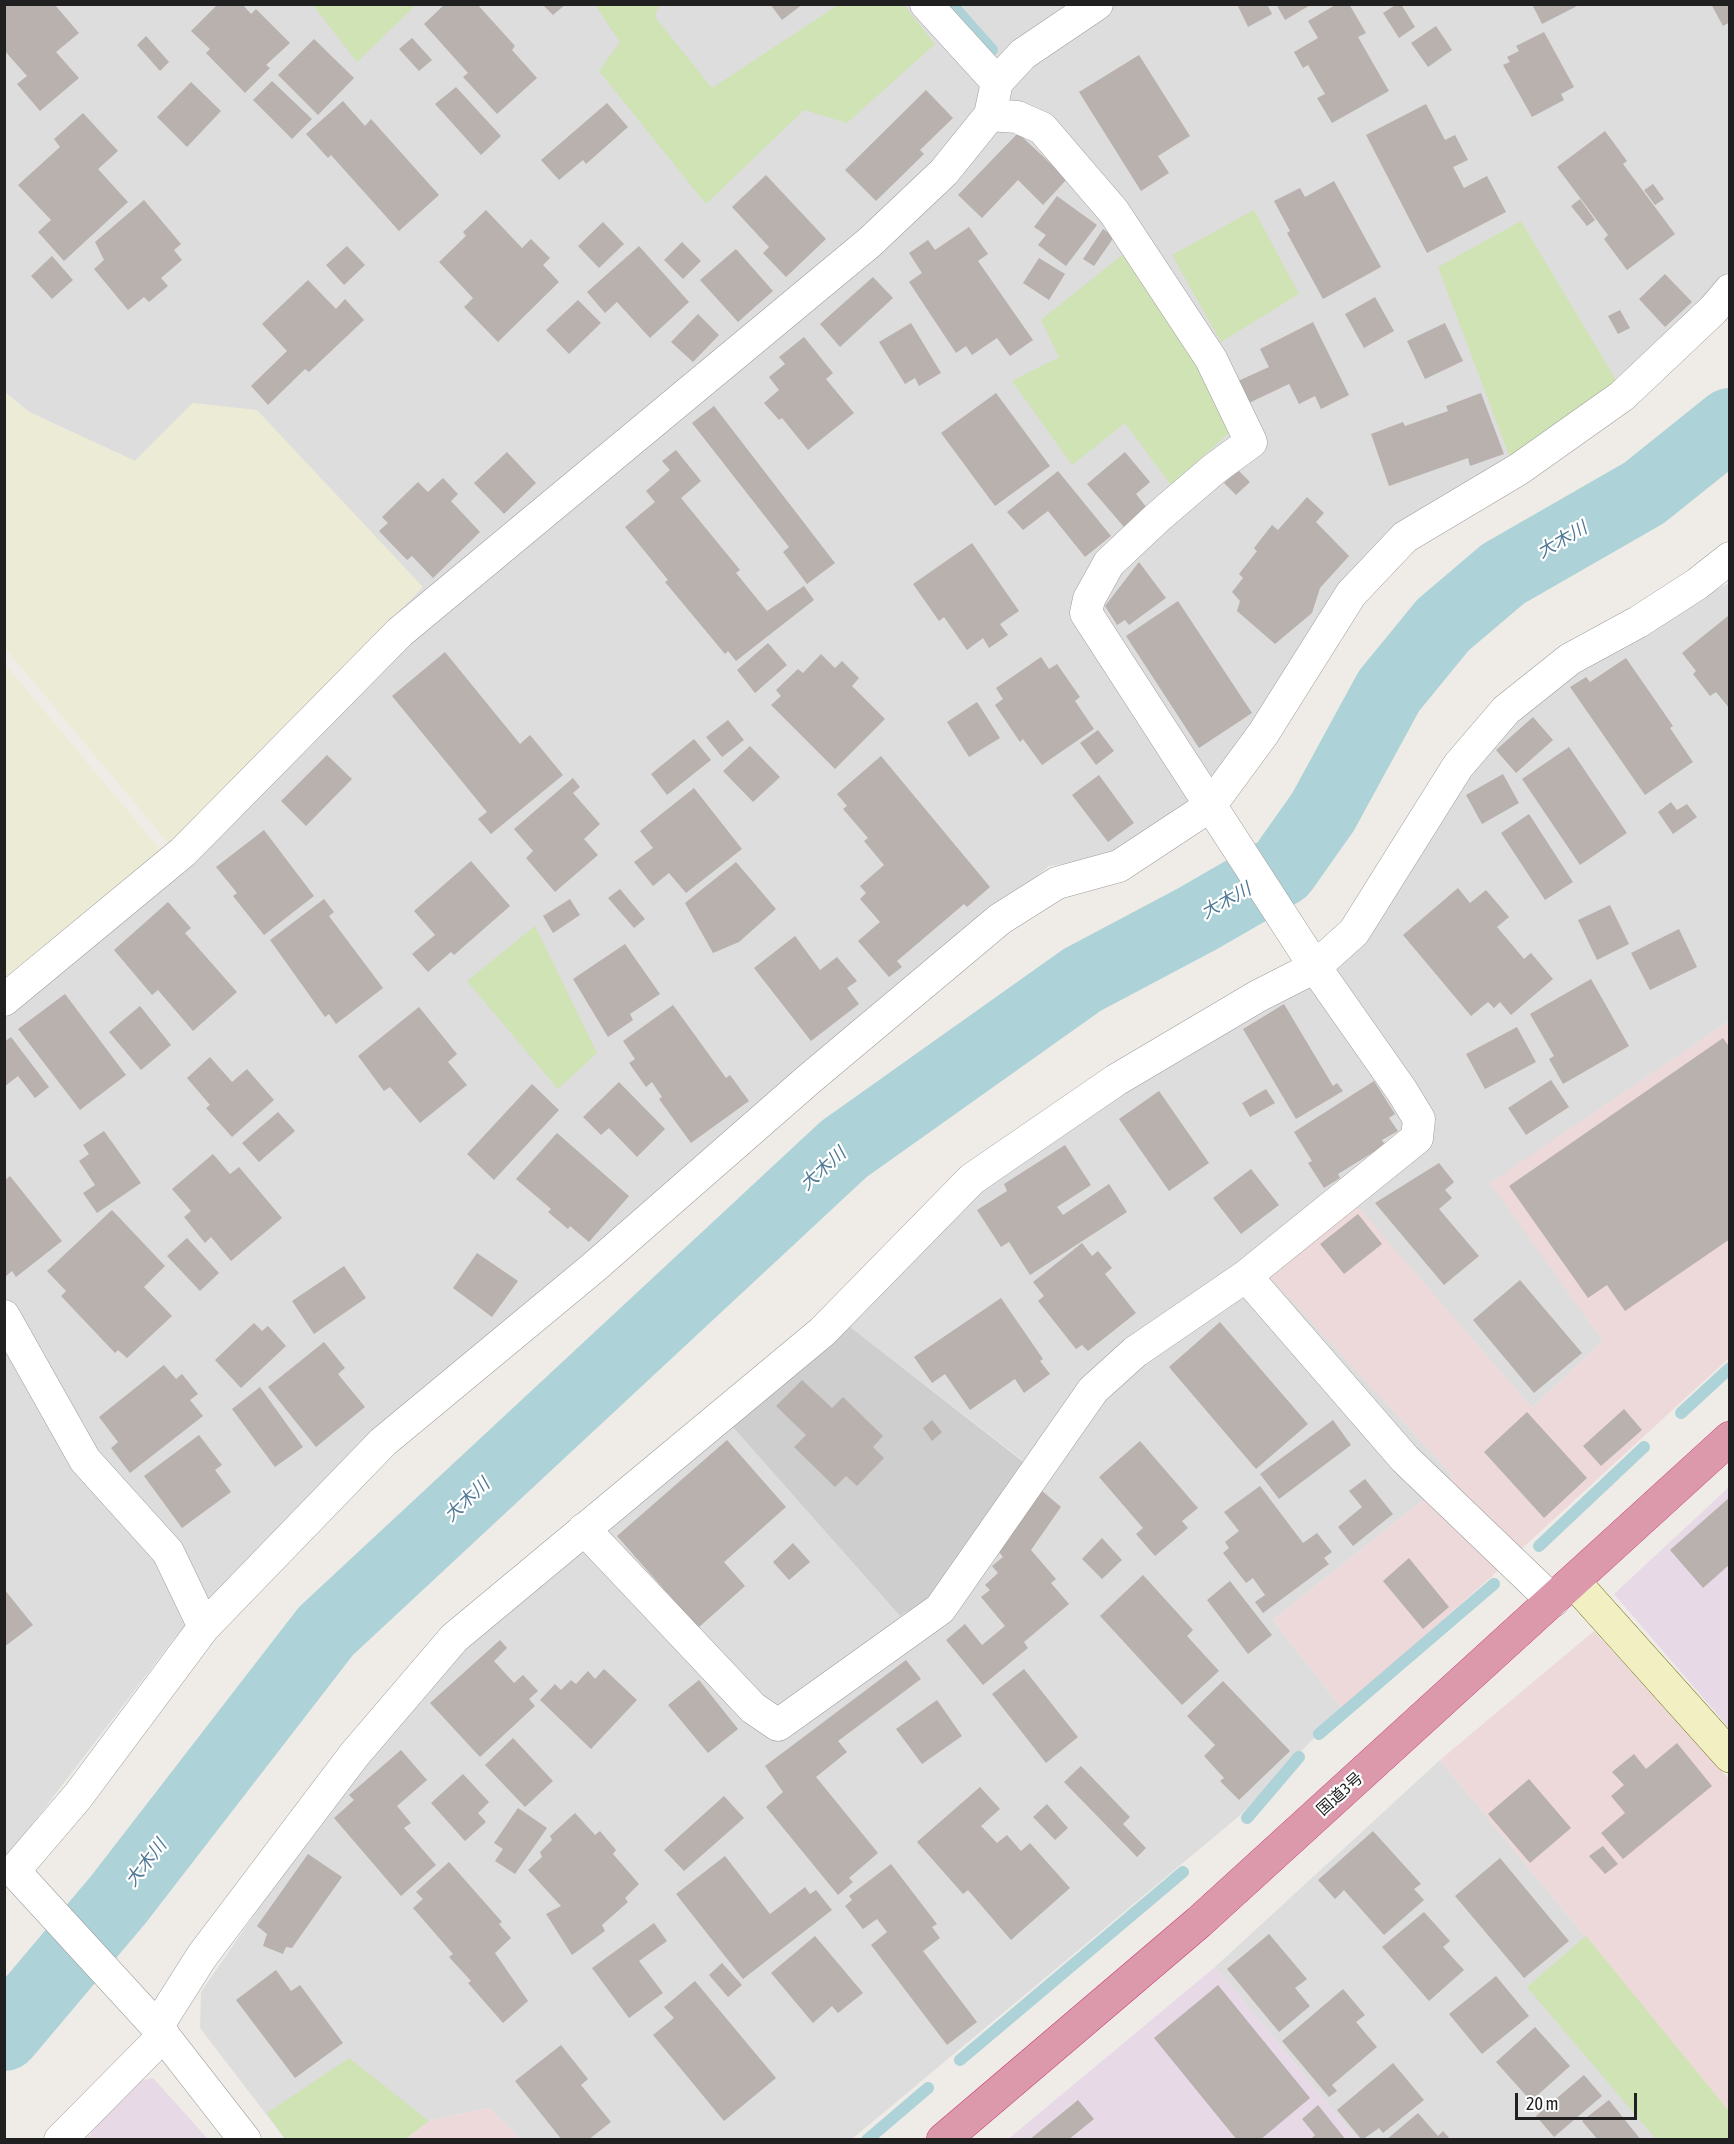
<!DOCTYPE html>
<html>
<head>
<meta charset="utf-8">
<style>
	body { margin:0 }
	#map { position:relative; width:1734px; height:2144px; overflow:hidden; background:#efece7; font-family:"Asap Condensed",sans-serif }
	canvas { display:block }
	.frame { position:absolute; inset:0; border:6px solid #202020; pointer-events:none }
	.scale { position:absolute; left:1515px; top:2093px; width:122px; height:27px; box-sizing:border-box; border:3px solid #202020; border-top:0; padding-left:8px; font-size:18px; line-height:21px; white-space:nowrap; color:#202020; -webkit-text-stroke:4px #fff; paint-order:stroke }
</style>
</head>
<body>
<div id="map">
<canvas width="1734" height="2144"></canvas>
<div class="frame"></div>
<div class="scale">20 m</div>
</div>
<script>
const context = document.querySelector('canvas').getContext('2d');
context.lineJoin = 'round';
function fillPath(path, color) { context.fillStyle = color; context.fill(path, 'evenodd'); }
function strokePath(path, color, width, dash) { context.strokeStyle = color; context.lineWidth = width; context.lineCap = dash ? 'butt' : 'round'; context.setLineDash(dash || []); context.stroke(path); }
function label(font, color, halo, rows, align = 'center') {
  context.font = font + ' "Asap Condensed","Noto Sans JP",sans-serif'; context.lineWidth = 4.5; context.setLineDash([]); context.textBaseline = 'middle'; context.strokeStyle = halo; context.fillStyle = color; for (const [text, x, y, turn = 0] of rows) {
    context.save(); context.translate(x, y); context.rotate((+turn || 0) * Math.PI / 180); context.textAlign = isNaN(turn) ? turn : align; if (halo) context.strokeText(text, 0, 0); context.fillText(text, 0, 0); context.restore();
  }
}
const residential = new Path2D(`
	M5,5h1724v266l-40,48 -177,144 -118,70 -176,250 -112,75 -57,8 -717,607 -159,167 -168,220v-876l165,-139 23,-442 -58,58 -106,-49 -24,-20z
	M1729,583v438l-238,162 112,158 -71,67 -180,-207 -83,74 184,201 -180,144 69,89 -104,108 -386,322h-331l-32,-31 -60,13 -23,18h-121l-85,-111 1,-36 155,-225 124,-135 251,-207 169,191 130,-150 -181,-140 126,-138 135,-97 239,-137 140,-218 99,-78z
	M1440,1760l289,351v28h-372l-142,-172z`);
const commercial = new Path2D(`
	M1729,1021v337l-239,220 -148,131 -69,-89 180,-144 -184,-200 83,-76 180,208 71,-67 -113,-158z
	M1594,1631l135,148v332l-289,-351z
	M489,2108l32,31 -115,1 23,-19z`);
const industrial = new Path2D(`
	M1729,1487v241l-115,-134z
	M1215,1967l142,172 -350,1z
	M153,2078l55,61 -122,1 35,-46 14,-12z`);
const religious = new Path2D(`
	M849,1326l181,141 -95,127 -35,22 -169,-191z`);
const farmland = new Path2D(`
	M4,392l25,20 106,49 58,-58 64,7 166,177 -253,258 -165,-197z
	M4,663l158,189 -158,132z`);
const grass = new Path2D(`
	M313,5h103l-59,57z
	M595,5h64l-4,12 57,71 126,-83h66l31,39 -88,79 -43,-13 -98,94 -107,-133 21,-29z
	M1254,210l45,84 -78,48 -49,-87z
	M1521,221l95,159 -104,83 -74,-196z
	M1126,252l74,110 31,69 -60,54 -46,-62 -53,42 -60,-84 47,-24 -18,-37z
	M535,926l62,127 -39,36 -91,-108z
	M1586,1936l143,175v28h-73l-129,-152z
	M349,2058l80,63 -23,18h-121l-18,-26z`);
const stream = new Path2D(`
	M951,4l41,46
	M1681,1413l49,-45
	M1539,1546l105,-99
	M1319,1734l175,-150
	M1247,1818l52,-61
	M960,2060l223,-188
	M867,2140l61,-52`);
const river = new Path2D(`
	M4,2035l114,-135 208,-269 518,-482 238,-169 115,-61 85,-49 41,-58 66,-121 54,-66 60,-51 141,-81 86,-69`);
const building = new Path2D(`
	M4,4h50l25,29 -23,19 23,26 -39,33 -23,-27 10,-8 -23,-26z
	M218,4h24l9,10 5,-5 34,34 -24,22 4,3 -25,25 -39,-40 4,-4 -19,-18z
	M445,4h32l38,42 -3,4 25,28 -40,36 -34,-37 5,-4 -44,-49z
	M542,4h24l-13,11z
	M770,4h33l-21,16z
	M1237,4h30l5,10 -24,13z
	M1276,4h36l-27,16z
	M1337,4h12l17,29 -8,4 31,54 -57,32 -15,-25 8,-4 -17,-29 -5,3 -9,-16 24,-14 -10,-17z
	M1397,4h4l14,23 -16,11 -16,-25z
	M1532,4h49l-39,20z
	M1711,4h19v18l-7,4z
	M1436,26l16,24 -24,17 -17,-24z
	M1544,32l30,55 -13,7 3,6 -32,17 -29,-52 7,-3 -3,-5 12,-6 -3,-5z
	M146,36l23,26 -9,9 -23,-26z
	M412,38l20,22 -13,11 -20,-22z
	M314,39l40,39 -36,37 -40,-40z
	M1139,55l51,81 -32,20 11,17 -28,18 -62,-99z
	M272,81l40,38 -20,20 -39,-39z
	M191,82l30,29 -34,36 -30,-30z
	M456,87l45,49 -20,19 -46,-51z
	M926,90l27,28 -33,32 4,4 -48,47 -31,-31z
	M343,101l22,25 6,-7 68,76 -40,36 -68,-76 -3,3 -22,-24z
	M607,103l21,24 -42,37 -3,-4 -24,20 -18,-20z
	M1426,104l19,36 10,-5 13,25 -15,7 11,21 23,-12 19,36 -79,41 -61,-118z
	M83,113l35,38 -20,18 30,33 -64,59 -26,-29 13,-12 -33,-35 42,-38 -6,-8z
	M1605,131l22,30 -4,3 52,70 -48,36 -23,-31 4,-4 -51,-68z
	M1018,133l49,46 -24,26 -25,-25 -36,38 -24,-23z
	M766,175l60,64 -40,38 -23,-24 6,-6 -37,-40z
	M1334,181l47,86 -58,32 -36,-66 3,-2 -16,-30 26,-13 5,9z
	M1653,184l11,15 -9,6 -11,-15z
	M1057,196l40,29 -31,41 -28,-21 8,-10 -12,-8z
	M1580,199l15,21 -8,6 -16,-20z
	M144,200l37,44 -7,6 8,10 -21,18 7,8 -19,16 -5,-5 -16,13 -34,-41 10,-9 -9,-18z
	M486,210l36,38 9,-9 19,19 -7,7 16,17 -61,60 -34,-35 9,-9 -34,-36 27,-26 -3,-4z
	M603,222l21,22 -25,24 -21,-22z
	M969,227l19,27 -10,7 55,79 -23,16 -13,-18 -25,17 -6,-9 -10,7 -47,-71 13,-9 -13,-20 19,-13 7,10z
	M1103,229l11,8 -20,29 -11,-7z
	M682,242l19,19 -18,18 -19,-19z
	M347,246l18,19 -21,20 -18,-20z
	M639,246l50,56 -39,36 -33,-36 -12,11 -18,-21z
	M736,249l37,42 -35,31 -38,-42z
	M52,256l21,24 -21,19 -21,-23z
	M1039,258l26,16 -16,26 -26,-17z
	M1665,274l27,28 -27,25 -26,-28z
	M873,277l20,21 -53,49 -20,-23z
	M308,280l28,29 9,-10 19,21 -55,52 -4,-3 -37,36 -17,-19 36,-35 -25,-27z
	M1375,297l19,34 -30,17 -19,-34z
	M578,300l23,23 -32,31 -23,-24z
	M1620,310l10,18 -12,6 -10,-18z
	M698,314l21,21 -26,27 -22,-20z
	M1313,322l36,73 -28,14 -6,-13 -16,8 -10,-20 -40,19 -11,-22 31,-14 -9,-18z
	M911,323l30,50 -22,13 -4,-8 -10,6 -26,-42z
	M1445,323l18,38 -38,18 -18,-38z
	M804,337l29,36 -7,6 28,34 -46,37 -26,-32 -3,2 -15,-17 15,-13 -10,-13 16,-13 -6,-7z
	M996,393l54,73 -55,40 -54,-73z
	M1481,393l23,61 -34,12 -2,-8 -79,28 -18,-52 32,-12 2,4 43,-15 -2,-5z
	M714,406l121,157 -28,21 -24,-32 6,-5 -97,-124z
	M676,450l25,31 -20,17 59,72 -4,3 31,38 37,-25 10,14 -78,61 -8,-10 -3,3 -60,-72 3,-2 -43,-53 30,-25 -9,-11 24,-21 -8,-9z
	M507,452l29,31 -32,31 -30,-31z
	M1125,452l25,30 -14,12 11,14 -23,19 -37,-43z
	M1238,470l12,12 -14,13 -12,-12z
	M1058,471l53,65 -26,21 -37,-46 -25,19 -16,-18z
	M443,478l15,16 -7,7 29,31 -47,46 -21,-22 -5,4 -28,-29 9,-8 -6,-6 36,-35 10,10z
	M1307,497l17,16 -8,9 33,34 -29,32 -8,25 -37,31 -38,-33 3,-10 -8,-9 11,-14 -4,-4 18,-23 -3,-3 18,-23 6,5z
	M972,543l47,68 -19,13 8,11 -19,13 -6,-10 -16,12 -23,-33 -5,4 -26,-37z
	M1139,562l27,36 -37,27 -4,-5 -8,5 -12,-19z
	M1178,601l74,112 -53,35 -73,-112z
	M1728,616l2,2v91l-14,-17 -6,4 -17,-22 3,-3 -14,-18z
	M768,643l19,22 -32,28 -18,-23z
	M445,652l75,92 10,-9 33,40 -72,59 -13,-15 9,-7 -95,-116z
	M821,654l14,14 7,-7 17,17 -7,8 33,33 -50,50 -64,-64 10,-9 -5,-6 22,-21 5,4z
	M1041,657l8,12 8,-5 23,33 -5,4 19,28 -52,36 -19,-26 -3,3 -25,-37 8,-6 -7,-11z
	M1626,658l47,68 -3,2 23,34 -48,33 -75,-108 16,-10 4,5z
	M977,702l23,36 -31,19 -22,-35z
	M1533,717l20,23 -37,33 -20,-23z
	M728,720l16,20 -22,17 -16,-20z
	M1098,730l16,21 -18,14 -16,-22z
	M694,739l17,21 -44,35 -16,-21z
	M750,746l30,31 -27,25 -30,-31z
	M1569,747l58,86 -47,32 -58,-86z
	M327,755l25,24 -46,47 -25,-25z
	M881,756l109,131 -23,20 -3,-3 -67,57 5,6 -13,10 -31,-36 22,-19 -20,-23 6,-6 -6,-7 24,-21 -20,-24 4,-3 -25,-29 4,-3 -10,-12z
	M1503,774l16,29 -37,21 -16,-29z
	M1099,775l35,48 -26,19 -36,-47z
	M573,778l7,9 -7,6 27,31 -16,15 14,16 -43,37 -29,-34 7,-7 -19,-22z
	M694,788l48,61 -56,44 -17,-20 -16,13 -19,-24 19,-14 -13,-17z
	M1671,802l6,8 10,-6 10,13 -24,17 -15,-22z
	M1529,814l44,68 -28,18 -44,-67z
	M264,830l50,66 -50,39 -31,-39 4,-3 -21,-26z
	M471,861l39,45 -56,49 -3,-3 -23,20 -16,-18 23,-19 -21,-24z
	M736,862l40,47 -37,33 -26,11 -28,-50z
	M1458,888l12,15 16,-13 23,27 -12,10 27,32 7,-6 22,26 -42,36 -11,-13 -6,6 -6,-6 -17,14 -68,-81z
	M620,889l25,30 -11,9 -26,-30z
	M324,899l10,13 -5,4 54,72 -47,36 -7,-10 -4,3 -55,-77z
	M570,899l10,16 -27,18 -10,-17z
	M168,902l23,26 -6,5 52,59 -44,39 -35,-41 -6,5 -38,-45z
	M1610,905l19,39 -32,16 -19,-40z
	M1679,929l18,38 -47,23 -19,-37z
	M795,936l25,34 17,-13 20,24 -10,7 12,16 -48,37 -57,-73z
	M625,944l35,50 -30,20 3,6 -25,17 -35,-58z
	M1591,979l38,67 -66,38 -14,-25 5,-3 -24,-42z
	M65,994l61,81 -46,35 -62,-81z
	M1284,1004l49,82 4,-3 6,8 -47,28 -53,-90z
	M673,1005l53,73 4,-3 19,26 -58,42 -32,-44 3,-2 -10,-15 -6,5 -17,-24 6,-4 -12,-18z
	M140,1006l31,39 -30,25 -32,-38z
	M419,1007l38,47 -9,8 19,23 -47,38 -30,-36 -6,4 -26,-35z
	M1517,1027l19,35 -51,27 -19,-35z
	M11,1037l38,50 -14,11 -17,-22 -14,11v-45z
	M1723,1038l7,10v191l-105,72 -18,-26 -19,13 -79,-112z
	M210,1057l22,25 15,-13 27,31 -42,37 -26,-29 4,-3 -23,-27z
	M1551,1080l18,27 -43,28 -18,-27z
	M1374,1081l21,33 -6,4 9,13 -16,9 3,5 -47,29 2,4 -16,10 -16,-25 4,-2 -18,-29z
	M619,1082l46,47 -28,28 -28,-29 -8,7 -18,-18z
	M532,1084l27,26 -65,70 -27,-26z
	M1266,1089l9,14 -25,14 -8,-14z
	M1159,1091l50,72 -40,28 -50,-72z
	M278,1112l17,19 -36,31 -17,-19z
	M104,1131l37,52 -44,30 -14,-20 12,-8 -16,-24 10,-7 -6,-9z
	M557,1133l72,63 -40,46 -19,-16 -2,3 -20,-17 3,-3 -35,-30z
	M1065,1145l26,40 -34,22 6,8 46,-31 18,28 -97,63 -21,-33 -8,5 -24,-37 30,-19 -3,-7z
	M213,1154l17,20 9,-7 43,51 -51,43 -20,-24 -6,6 -21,-26 7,-6 -19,-22z
	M1439,1163l15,19 -9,8 7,8 -13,11 40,47 -35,29 -69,-82z
	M1251,1169l28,36 -38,29 -28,-36z
	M10,1176l52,65 -46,36 -4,-6 -6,5 -2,-3v-92z
	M112,1210l53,56 -21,21 28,29 -45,42 -9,-8 -3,3 -54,-57 5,-5 -19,-20z
	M1358,1214l24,30 -38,30 -24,-30z
	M187,1238l32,35 -19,18 -33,-35z
	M1082,1243l10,13 6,-5 14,17 -7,6 31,39 -48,38 -6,-6 -6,4 -38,-48 6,-5 -11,-14z
	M477,1253l41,28 -26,36 -39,-29z
	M344,1266l22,32 -52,36 -22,-33z
	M1520,1280l62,73 -48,40 -61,-73z
	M1001,1298l42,61 -3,2 10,13 -26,19 -9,-14 -45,31 -25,-36 -13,9 -18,-26z
	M1220,1322l88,102 -52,45 -87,-102z
	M254,1323l8,8 6,-5 18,20 -45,42 -26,-28z
	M324,1342l21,26 -7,6 27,33 -49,40 -48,-60z
	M164,1365l12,14 6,-5 16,20 -8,6 13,16 -73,57 -19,-25 7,-6 -19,-25z
	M802,1380l30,28 11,-11 40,39 -10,11 11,11 -27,28 -11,-10 -11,11 -41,-40 12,-12 -30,-29z
	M260,1387l43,60 -28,20 -43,-58z
	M1624,1409l18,21 -41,36 -18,-20z
	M1527,1412l60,66 -43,40 -60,-66z
	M932,1420l10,12 -10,9 -9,-13z
	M1333,1420l18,25 -72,54 -19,-25z
	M199,1435l23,30 -7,5 16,22 -49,36 -38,-52z
	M727,1440l59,67 -62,55 21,24 -47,42 -81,-92z
	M1140,1441l58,67 -16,13 6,7 -33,28 -19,-22 7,-6 -44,-51z
	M1365,1479l28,35 -40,32 -15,-19 24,-20 -13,-16z
	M1260,1486l43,57 14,-10 15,19 -8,6 5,6 -66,49 -8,-11 10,-7 -12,-17 -7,5 -23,-30 6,-5 -4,-6 14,-11 -15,-19z
	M1041,1490l20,17 -30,43 25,29 -5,4 18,21 -45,38 4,6 -45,37 -37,-45 19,-16 17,21 23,-19 -24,-29 9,-7 -5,-5 13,-12 -6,-7 11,-9 -4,-5z
	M1730,1497v67l-27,24 -33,-38z
	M1102,1538l20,22 -20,19 -20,-20z
	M793,1543l17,19 -21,18 -16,-18z
	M1409,1558l40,49 -26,22 -40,-48z
	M1143,1575l50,55 -6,6 32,35 -37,34 -82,-89z
	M1230,1581l42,54 -24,19 -41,-54z
	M4,1589l29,36 -29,22z
	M500,1640l7,8 -13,13 20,22 9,-8 15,16 -9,8 6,7 -55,51 -50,-54z
	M906,1660l15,19 -83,62 9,11 -31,25 62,76 -29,25 4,4 -15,13 -72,-88 17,-15 -18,-26z
	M604,1669l33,31 -46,49 -51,-49 15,-16 6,6 10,-10 5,4 12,-13 7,8z
	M1024,1669l54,68 -32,26 -54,-69z
	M699,1680l39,49 -30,24 -40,-48z
	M1223,1681l67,70 -51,49 -19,-19 4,-3 -20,-22 11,-11 -28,-29z
	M937,1700l25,36 -40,28 -26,-35z
	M513,1738l40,43 -28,26 -40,-42z
	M1677,1743l35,43 -89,73 -22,-26 24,-20 -14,-17 13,-11 -12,-13 22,-18 12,15z
	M401,1750l26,30 -30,26 14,17 -7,5 32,37 -35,31 -67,-78 20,-18 -5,-5z
	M1081,1766l49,51 -7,7 23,24 -9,9 -73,-75z
	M463,1774l26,28 -11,11 8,9 -21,19 -34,-38z
	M1529,1779l42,49 -41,35 -42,-49z
	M980,1787l20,22 -19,17 16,17 10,-8 14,16 9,-8 40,45 -59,52 -43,-50 -5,4 -46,-52z
	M724,1796l20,22 -60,53 -20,-21z
	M1047,1804l21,24 -13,12 -22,-23z
	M518,1808l29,20 -32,46 -20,-13 8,-12 -9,-6z
	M575,1813l20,22 5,-4 16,19 -3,4 26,30 -14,14 3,4 -26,23 3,6 -33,24 -26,-41 15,-8 -33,-36 14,-13 -2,-5 12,-12 -2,-4z
	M1373,1831l48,53 -7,5 10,11 -40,35 -40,-45 -9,9 -17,-19z
	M1603,1846l15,18 -13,10 -16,-18z
	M308,1854l34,23 -50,71 -6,-1 -3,7 -20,-8 4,-12 -10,-8z
	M725,1856l45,58 35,-27 5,7 6,-4 16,20 -89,69 -67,-85z
	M1500,1858l69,83 -45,37 -69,-82z
	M449,1862l53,60 -3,2 12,14 -16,15 33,48 -25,22 -35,-40 3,-2 -22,-24 4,-3 -40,-46 10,-9 -7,-7z
	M891,1864l46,60 -5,3 8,11 -17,13 54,71 -30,23 -76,-100 16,-13 -10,-13 -14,10 -18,-23 7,-6 -3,-4z
	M1424,1912l26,29 -7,6 21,23 -35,31 -47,-54z
	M654,1923l13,18 -28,20 24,32 -34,25 -37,-50z
	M1269,1934l38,45 -12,9 15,18 -31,26 -52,-63z
	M815,1936l48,57 -25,20 -6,-7 -19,17 -42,-50z
	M722,1963l20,22 -14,12 -19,-22z
	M276,1970l15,21 9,-6 43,58 -48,35 -59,-78z
	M1496,1976l33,40 -47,38 -33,-40z
	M695,1981l81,97 -52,43 -71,-86 21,-17 -10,-11z
	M1218,1985l92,113 -50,42h-23l-83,-102z
	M1343,1989l22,26 -9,7 21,25 -45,38 5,6 -8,6 -47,-56z
	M1535,2027l35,39 -39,35 -35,-39z
	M561,2045l27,34 -7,6 30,37 -23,18h-26l-47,-59z
	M1393,2063l31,37 -41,33 -4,-5 -17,12 -25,-30z
	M1584,2075l18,21 -48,41 -18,-21z
	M1078,2100l16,19 -26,21h-39z
	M1609,2100l32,40h-43l-16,-19z
	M1318,2105l28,35h-36l5,-5 -13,-16z
	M1418,2113l20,23 5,-5 8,9h-65z`);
const street = new Path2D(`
	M926,4l71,78
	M4,1000l179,-148 217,-220 470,-390 74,-70 46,-57 7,-33 26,-28 74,-50
	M1246,1276l159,183 148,142
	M4,1316l81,144 83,92 36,75
	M584,1529l169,179 25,17 162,-116 153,-219 42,-38 111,-76 171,-138 2,-19 -17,-28 -87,-124 -229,-354 3,-14 20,-36 49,-46 56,-48 37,-27 -40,-83 -97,-147 -72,-84 -25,-11 -27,-2
	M157,2027l45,-71 152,-201 100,-117 368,-306 150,-153 144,-99 142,-84 57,-29 39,-35 104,-166 48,-56 64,-51 68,-37 59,-38 33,-26
	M60,2140l104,-105
	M245,2140l-88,-113 -143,-156 64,-75 126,-169 179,-185 210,-174 215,-188 192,-161 57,-36 62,-17 91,-60 53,-72 88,-140 54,-57 114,-68 103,-73 91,-86 17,-20`);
const secondary = new Path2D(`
	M1574,1582l156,174`);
const highway = new Path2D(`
	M943,2140l256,-218 531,-484`);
const streetNames = [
	["国道3号",1340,1794,-42]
];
const waterNames = [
	["大木川",1562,540,-30],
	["大木川",1226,901,-29],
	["大木川",823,1169,-42],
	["大木川",467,1500,-43],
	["大木川",146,1863,-52]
];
fillPath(residential, '#dedddd');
fillPath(commercial, '#eed9da');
fillPath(industrial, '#e7dae6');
fillPath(religious, '#cecece');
fillPath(farmland, '#ecebd5');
fillPath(grass, '#cfe3b4');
strokePath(stream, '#add2d7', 12);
strokePath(river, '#add2d7', 72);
fillPath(building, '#b8b1ad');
strokePath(street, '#9d9d9d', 33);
strokePath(secondary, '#6a6b12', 34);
strokePath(highway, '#c63b78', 34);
strokePath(street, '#fff', 32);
strokePath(secondary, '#f2f0c2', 33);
strokePath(highway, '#dd99ac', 33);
label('16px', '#202020', '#fff', streetNames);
label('italic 18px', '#507996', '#fff', waterNames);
</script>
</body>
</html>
